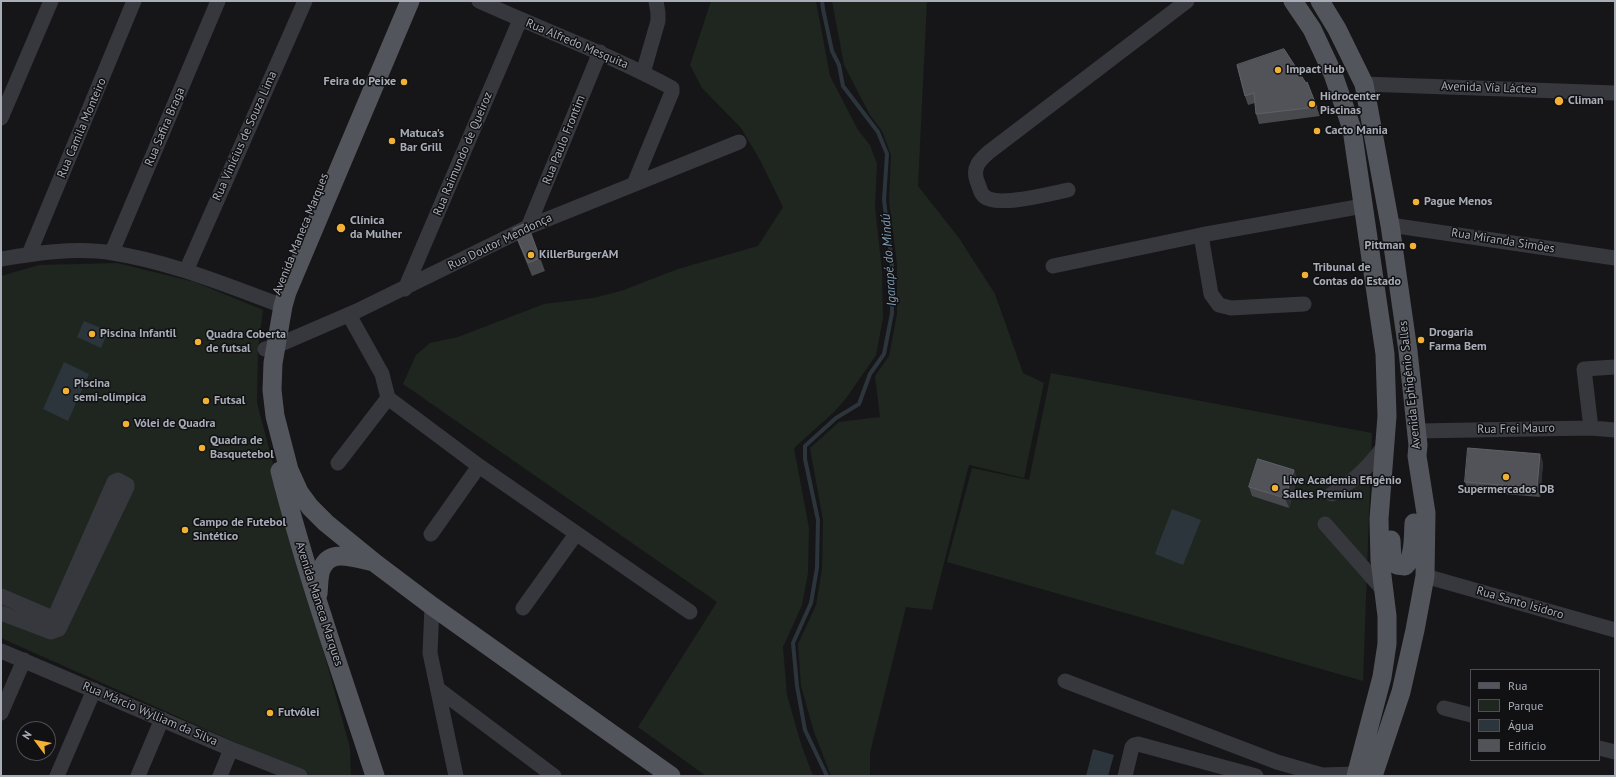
<!DOCTYPE html>
<html>
<head>
<meta charset="utf-8">
<style>
	body { margin:0 }
	#map { position:relative; width:1616px; height:777px; overflow:hidden; background:#161618; font-family:"PT Sans",sans-serif }
	canvas { display:block }
	.frame { position:absolute; inset:0; border:2px solid #a8adb8; pointer-events:none }
	.legend { position:absolute; left:1470px; top:669px; width:130px; height:92px; box-sizing:border-box; background:#111113; border:1px solid #4d4f55; margin:0; padding:5px 7px; list-style:none; font-size:12px; color:#a8adb8 }
	.legend li { display:flex; align-items:center; gap:8px; height:20px }
	.legend b { width:20px; border:1px solid #4d4f55 }
	.north { position:absolute; left:16px; top:721px; width:40px; height:40px; box-sizing:border-box; background:#111113; border:1px solid #4d4f55; border-radius:50%; rotate:302deg; font-size:11px; font-weight:700; line-height:16px; text-align:center; color:#a8adb8 }
	.north::after { content:''; display:block; margin:auto; width:14px; height:18px; background:#f2b134; clip-path:polygon(50% 0,100% 100%,50% 72%,0 100%) }
</style>
</head>
<body>
<div id="map">
<canvas width="1616" height="777"></canvas>
<div class="frame"></div>
<ul class="legend">
<li><b style="height:5px;background:#53555c"></b>Rua</li>
<li><b style="height:11px;background:#1e261f"></b>Parque</li>
<li><b style="height:11px;background:#2c353c"></b>Água</li>
<li><b style="height:11px;background:#525359"></b>Edifício</li>
</ul>
<div class="north">N</div>
</div>
<script>
const context = document.querySelector('canvas').getContext('2d');
context.lineJoin = 'round';
function fillPath(path, color) { context.fillStyle = color; context.fill(path, 'evenodd'); }
function strokePath(path, color, width, dash) { context.strokeStyle = color; context.lineWidth = width; context.lineCap = dash ? 'butt' : 'round'; context.setLineDash(dash || []); context.stroke(path); }
function label(font, color, halo, rows, align = 'center') {
  context.font = font + ' "PT Sans",sans-serif'; context.lineWidth = 3; context.setLineDash([]); context.textBaseline = 'middle'; context.strokeStyle = halo; context.fillStyle = color; for (const [text, x, y, turn = 0] of rows) {
    context.save(); context.translate(x, y); context.rotate((+turn || 0) * Math.PI / 180); context.textAlign = isNaN(turn) ? turn : align; if (halo) context.strokeText(text, 0, 0); context.fillText(text, 0, 0); context.restore();
  }
}
const green = new Path2D(`
	M711,1h105l14,75 28,54 12,15 7,19 -2,43 7,64 1,47 -7,37 -29,42 -12,14 -41,37 15,80 -1,45 -6,32 -19,42 4,48 14,49 12,32h-107l-68,-49 79,-125 -314,-218 13,-29 14,-12 28,-6 86,-33 49,-6 28,-7 57,-22 80,-23 25,-39 -23,-47 -19,-32 -39,-40 -12,-23z
	M832,1h95l-9,185 41,52 36,56 28,79 21,10 -20,95 -55,-13 -37,145 -26,-3 -36,146v23h-39l-17,-44 -13,-46 -3,-42 18,-39 6,-36 1,-49 -13,-72 29,-26 41,-5 -5,-41 14,-20 8,-42v-50l-8,-63 2,-46 -9,-24 -12,-16 -26,-50z
	M117,263l78,19 68,28 -5,39 -1,54 39,147 54,198 1,28h-40l-310,-138v-362l38,-11z
	M1051,373l321,60 -9,248 -416,-119 25,-94 57,12z`);
const water = new Path2D(`
	M84,321l24,10 -7,17 -24,-11z
	M64,362l25,12 -21,47 -25,-12z
	M1172,509l29,11 -18,45 -28,-11z
	M1093,749l21,6 -6,21h-22z`);
const stream = new Path2D(`
	M822,1l1,8 9,42 7,14 4,21 35,46 9,22 -3,46 8,63v50l-8,41 -14,20 -11,30 -23,14 -31,28v13l13,61 -1,48 -6,35 -18,40 4,43 8,44 22,46`);
const minor = new Path2D(`
	M479,1c64,29 130,53 193,87v4l-38,92
	M643,73l15,-52v-8l-2,-12
	M1364,84l251,9
	M1,118l50,-117
	M1068,190c-16,3 -74,19 -85,5 -3,-3 -4,-10 -6,-14 -5,-14 3,-21 12,-29l198,-151
	M1390,225l225,33
	M528,227l72,-175
	M1201,235l10,59 8,11 12,3 73,-4
	M112,252l106,-251
	M29,254l105,-253
	M1,259c36,-6 75,-12 112,-6 58,9 115,33 170,53
	M1053,266l148,-31 162,-29
	M186,271l119,-270
	M405,289l115,-269
	M265,349l11,-3 81,-35 171,-84 211,-85
	M388,398l91,68 211,146
	M1591,428l-7,-59 31,-2
	M1416,431l175,-3 24,2
	M338,463l50,-65 -6,-24 -33,-59
	M1332,494c23,-14 36,-26 52,-48
	M1325,524l60,68
	M431,534l48,-68
	M1425,576l190,54
	M1,596l49,21 5,-1 59,-134 4,-2 9,5v2l-68,142 -8,3 -50,-19
	M432,606l-2,47 26,123
	M523,608l53,-74
	M1,651l230,98 69,27
	M1065,681l212,81 45,13 34,-1
	M438,689l116,87
	M1444,708l27,7
	M1,713l23,-53
	M1599,748l16,4
	M57,776l37,-86
	M138,776l24,-57
	M220,776l11,-27
	M1125,776l7,-29 2,-2 4,-1 118,32`);
const major = new Path2D(`
	M410,1l-123,291 -4,14 -10,57 -1,27 3,26 14,54 10,22 11,15 16,16 49,40 57,43 239,170
	M1293,1l19,28 21,45 19,55 33,225 2,62 -8,103 1,41 7,56v28l-5,33 -26,99
	M1320,1l17,28 27,55 26,141 18,126 10,94 -1,11 9,57 -1,63 -10,54 -14,62 -28,84
	M280,471c26,103 62,204 95,305
	M1391,540l1,20 5,5 8,1c10,-9 8,-31 9,-43
	M318,594c1,-9 0,-21 5,-28 9,-18 35,-7 50,-4`);
const wall = new Path2D(`
	M1237,65l69,18 1,-1 13,34 -61,8 -3,-10 -1,-11 -7,2 -3,-9z
	M527,223l18,48 -13,5 -14,-34 -5,-13z
	M1540,454l3,9 -3,34 -72,-6 -3,-9z
	M1294,470l3,9 -8,29 -37,-12 -3,-9z`);
const shadedWall = new Path2D(`
	M1540,454l3,9 -3,34 -3,-9z
	M1294,470l3,9 -8,29 -4,-10z`);
const building = new Path2D(`
	M1284,49l22,34 1,-1 10,25 -61,7 -2,-21 -9,3 -8,-31z
	M527,223l13,35 -12,5 -15,-34z
	M1468,448l72,6 -3,34 -72,-6z
	M1258,459l36,11 -9,28 -36,-11z`);
const markers = [
	[1278,70,4,"#f2b134"],
	[404,82,4,"#f2b134"],
	[1559,101,5,"#f2b134"],
	[1312,104,4,"#f2b134"],
	[1317,131,4,"#f2b134"],
	[392,141,4,"#f2b134"],
	[1416,202,4,"#f2b134"],
	[341,228,5,"#f2b134"],
	[1413,246,4,"#f2b134"],
	[531,255,4,"#f2b134"],
	[1305,275,4,"#f2b134"],
	[92,334,4,"#f2b134"],
	[1421,340,4,"#f2b134"],
	[198,342,4,"#f2b134"],
	[66,391,4,"#f2b134"],
	[206,401,4,"#f2b134"],
	[126,424,4,"#f2b134"],
	[202,448,4,"#f2b134"],
	[1506,477,4,"#f2b134"],
	[1275,488,4,"#f2b134"],
	[185,530,4,"#f2b134"],
	[270,713,4,"#f2b134"]
];
const streetNames = [
	["Rua Alfredo Mesquita",577,44,23],
	["Avenida Vía Láctea",1489,88,2],
	["Rua Safira Braga",165,127,-67],
	["Rua Camila Monteiro",82,128,-67],
	["Rua Vinícius de Souza Lima",245,136,-66],
	["Rua Paulo Frontim",564,140,-68],
	["Rua Raimundo de Queiroz",463,154,-67],
	["Avenida Maneca Marques",301,234,-68],
	["Rua Miranda Simões",1503,241,9],
	["Rua Doutor Mendonça",500,242,-26],
	["Avenida Ephigênio Salles",1410,385,-96],
	["Rua Frei Mauro",1516,429,-1],
	["Rua Santo Isidoro",1520,603,16],
	["Avenida Maneca Marques",319,604,72],
	["Rua Márcio Wylliam da Silva",150,714,23]
];
const poiNames = [
	["Impact Hub",1286,70],
	["Feira do Peixe",396,82,"right"],
	["Hidrocenter",1320,97],
	["Piscinas",1320,111],
	["Climan",1568,101],
	["Cacto Mania",1325,131],
	["Matuca's",400,134],
	["Bar Grill",400,148],
	["Pague Menos",1424,202],
	["Clínica",350,221],
	["da Mulher",350,235],
	["Pittman",1405,246,"right"],
	["KillerBurgerAM",539,255],
	["Tribunal de",1313,268],
	["Contas do Estado",1313,282],
	["Drogaria",1429,333],
	["Farma Bem",1429,347],
	["Piscina Infantil",100,334],
	["Quadra Coberta",206,335],
	["de futsal",206,349],
	["Piscina",74,384],
	["semi-olímpica",74,398],
	["Futsal",214,401],
	["Vólei de Quadra",134,424],
	["Quadra de",210,441],
	["Basquetebol",210,455],
	["Live Academia Efigênio",1283,481],
	["Salles Premium",1283,495],
	["Supermercados DB",1506,490,"center"],
	["Campo de Futebol",193,523],
	["Sintético",193,537],
	["Futvôlei",278,713]
];
const waterNames = [
	["Igarapé do Mindú",889,260,-94]
];
fillPath(green, '#1e261f');
fillPath(water, '#2c353c');
strokePath(stream, '#2c353c', 4);
strokePath(minor, '#37383d', 15);
strokePath(major, '#53555c', 19);
fillPath(wall, '#47494d');
fillPath(shadedWall, '#2f3033');
fillPath(building, '#525359');
strokePath(building, '#5f6168', 1);
for (const [x, y, r, color] of markers) { const dot = new Path2D(); dot.arc(x, y, r, 0, 2 * Math.PI); context.fillStyle = color; context.fill(dot); strokePath(dot, '#111113', 1.5); }
label('12px', '#a8adb8', '#111113', streetNames);
label('bold 12px', '#a8adb8', '#111113', poiNames, 'left');
label('italic 13px', '#7f9bb3', '#111113', waterNames);
</script>
</body>
</html>
